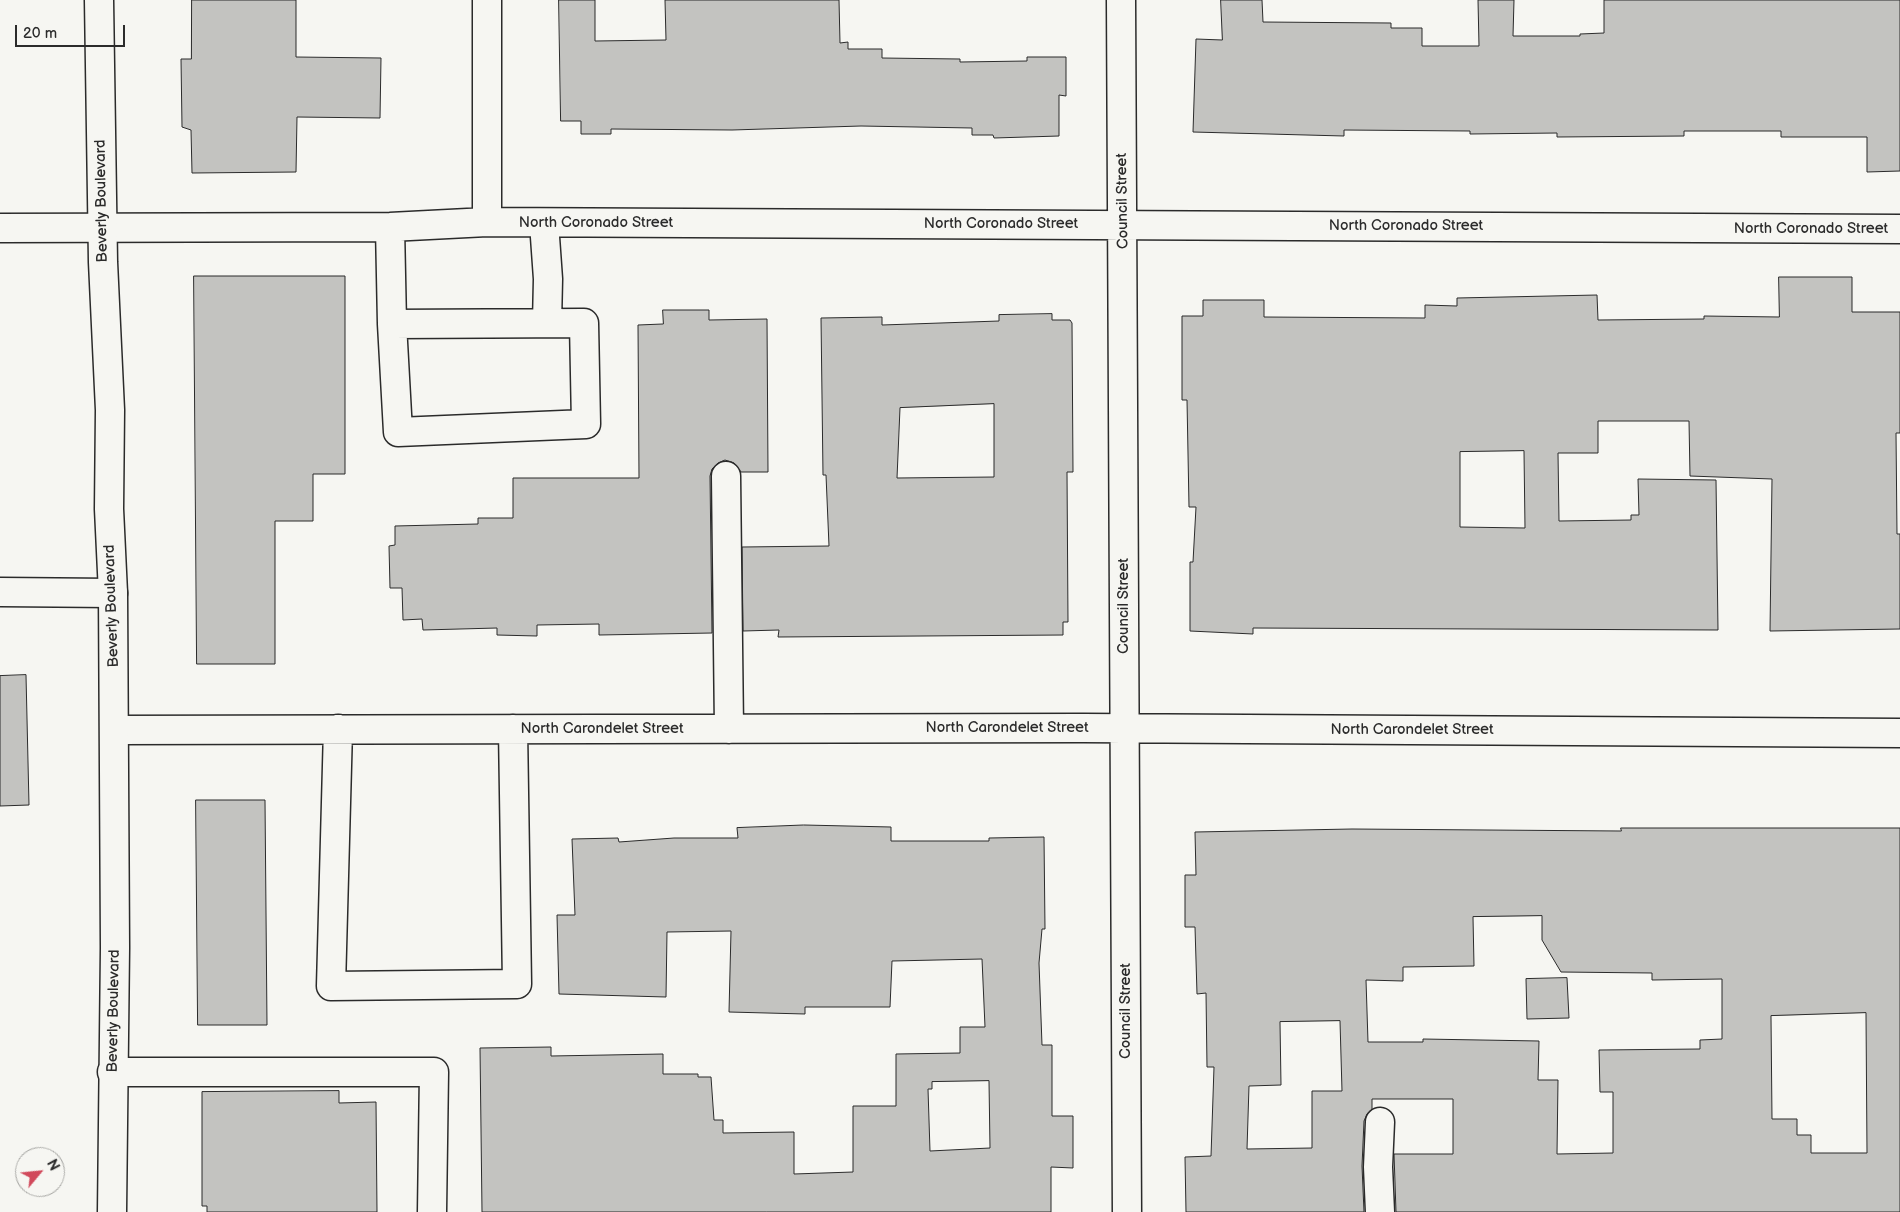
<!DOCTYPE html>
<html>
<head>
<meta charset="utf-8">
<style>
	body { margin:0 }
	#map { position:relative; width:1900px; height:1212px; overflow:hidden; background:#f6f6f2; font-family:"Balsamiq Sans",sans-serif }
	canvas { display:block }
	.north { position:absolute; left:15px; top:1147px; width:50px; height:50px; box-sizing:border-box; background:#f6f6f2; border:1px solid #a5a5a2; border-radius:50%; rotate:62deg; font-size:14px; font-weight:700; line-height:20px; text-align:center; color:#2b2b2b }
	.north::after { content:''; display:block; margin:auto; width:18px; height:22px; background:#d1495b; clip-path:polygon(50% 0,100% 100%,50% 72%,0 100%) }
	.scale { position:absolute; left:15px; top:25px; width:110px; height:22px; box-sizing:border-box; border:2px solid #2b2b2b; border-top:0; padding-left:6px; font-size:15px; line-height:18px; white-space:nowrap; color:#2b2b2b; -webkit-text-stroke:4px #f6f6f2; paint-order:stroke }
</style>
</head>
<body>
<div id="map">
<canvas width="1900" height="1212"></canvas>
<div class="north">N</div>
<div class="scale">20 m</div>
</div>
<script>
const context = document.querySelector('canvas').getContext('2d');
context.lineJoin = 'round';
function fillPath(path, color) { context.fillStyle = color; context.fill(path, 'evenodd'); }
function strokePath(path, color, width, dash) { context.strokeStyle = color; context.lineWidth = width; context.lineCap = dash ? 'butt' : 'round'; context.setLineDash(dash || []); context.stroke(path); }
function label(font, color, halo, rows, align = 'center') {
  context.font = font + ' "Balsamiq Sans",sans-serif'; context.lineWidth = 4; context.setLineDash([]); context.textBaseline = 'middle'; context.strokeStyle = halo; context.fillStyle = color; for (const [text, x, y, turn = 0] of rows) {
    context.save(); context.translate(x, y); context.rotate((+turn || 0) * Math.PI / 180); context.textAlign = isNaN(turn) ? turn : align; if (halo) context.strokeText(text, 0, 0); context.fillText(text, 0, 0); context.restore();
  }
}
const building = new Path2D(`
	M192,0h104v57l85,1 -1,60 -83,-1 -1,55 -104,1 -1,-43 -9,-3 -1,-68h10z
	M559,0h36v41l71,-1 -1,-40h174l1,43 8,-1v7h34v9l78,1v3l67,-1v-4h39v39l-7,-1v41l-65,2 -1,-3h-21v-7l-111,-2 -129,4 -121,-1v5h-30v-13h-20z
	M1221,0h41l1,22 128,1v5h31v18h57l-1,-46h36l-1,36h67v-2l24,-1v-33h296v171l-33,1v-35h-86v-6h-97v5l-127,1v-4l-87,1v-3l-126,-1v6l-151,-4 3,-93 26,1z
	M194,276h151v198h-32v47h-38v143h-78z
	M1779,277h73v35h48v121h-4l1,101h3v95l-130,2 2,-152 -82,-3 -1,-55h-91v32h-40l1,68 72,-1v-5h8l-1,-36 78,1 2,150 -465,-2v6l-63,-3v-69h3l3,-55h-7l-2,-107h-5v-84h21v-16h61v17l161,1v-13l32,1v-8l140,-3 1,25 106,-1v-3l75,1zM1524,451l1,77 -65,-1v-75z
	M663,310h46v10l58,-1 1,153h-27l-7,-9 -9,-3 -7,3 -6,6 -2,7 2,157 -113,2v-11l-62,1v11l-40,-1v-7l-74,2 -1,-11 -19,1 -1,-32h-12l-1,-42 6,-1v-19l83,-2v-6h35v-40h126l-1,-153 25,-1z
	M1052,314v6h18l2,3 1,149h-6l1,150h-5v13l-285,2 1,-7 -36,1 -1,-84 87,-1 -3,-71h-3l-2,-157 61,-1v8l117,-4v-6zM994,404v73l-97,1 3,-70z
	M26,675l3,130 -29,1v-130z
	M196,800h69l2,225h-69z
	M804,825l87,2v14h98v-3l55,-1 1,92h-3l-3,34 3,82h10v71h21v52l-22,-1v45h-569l-2,-164 71,-1v9l112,-2v20h35v3h13l3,43h9v13l71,-1v42l59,-2v-66h43v-52l64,-1v-26h25l-3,-68 -90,2 -2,46h-85v7l-76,-2 2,-81 -64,1 -1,65 -107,-3 -2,-79h18l-3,-76 46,-1 1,4 55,-4h64l-1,-10zM989,1081l1,67 -60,3 -2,-62h4v-7z
	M1621,828h279v384h-504l-2,-58h59v-55h-81v10l-5,5 -3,7 -2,45 2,46h-178l-1,-55 26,-1 3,-89h-7l-1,-74 -9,1 -2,-67h-10v-52h11l-1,-43 157,-3 269,2zM1542,916v24l19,32 91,1v7l70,-1v60l-22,1v9l-101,1 1,42h13v61l-56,1 1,-74h-20l1,-39 -116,-2v3h-55l-2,-62 37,1v-14l71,-1 -1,-49zM1866,1013l1,140h-56v-18h-14v-16h-25l-1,-103zM1340,1021l2,70h-30v57l-65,1 2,-63 32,-1 -1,-63z
	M1567,978l2,40 -42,1 -1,-40z
	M339,1091v12l37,-1 1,110h-170v-6h-5v-114z`);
const minor = new Path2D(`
	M487,0v222
	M1121,0l6,1212
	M544,223l4,56 -1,44
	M390,227l2,97 6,108 188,-8 -2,-101 -192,1
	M0,228l390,-1 97,-5 1413,7
	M726,476l3,253
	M0,592l113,1
	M338,729l-7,257 186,-2 -4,-255
	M115,730l968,-2 817,5
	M112,1072h322l-2,140
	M1380,1122l-2,45 2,45`);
const major = new Path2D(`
	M99,0l4,262 7,148 -1,99 4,84 2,355 -3,264`);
const streetNames = [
	["Beverly Boulevard",102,201,-91],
	["Council Street",1123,201,-91],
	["North Coronado Street",596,223],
	["North Coronado Street",1001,224],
	["North Coronado Street",1406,226],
	["North Coronado Street",1811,229],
	["Beverly Boulevard",112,606,-92],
	["Council Street",1124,606,-90],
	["North Carondelet Street",1007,728],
	["North Carondelet Street",602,729],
	["North Carondelet Street",1412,730],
	["Beverly Boulevard",114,1011,-89],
	["Council Street",1126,1011,-90]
];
fillPath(building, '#c3c3c0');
strokePath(building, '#2b2b2b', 1);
strokePath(minor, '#2b2b2b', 31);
strokePath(major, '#2b2b2b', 31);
strokePath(minor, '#f6f6f2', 28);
strokePath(major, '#f6f6f2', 28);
label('15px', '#2b2b2b', '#f6f6f2', streetNames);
</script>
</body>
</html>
